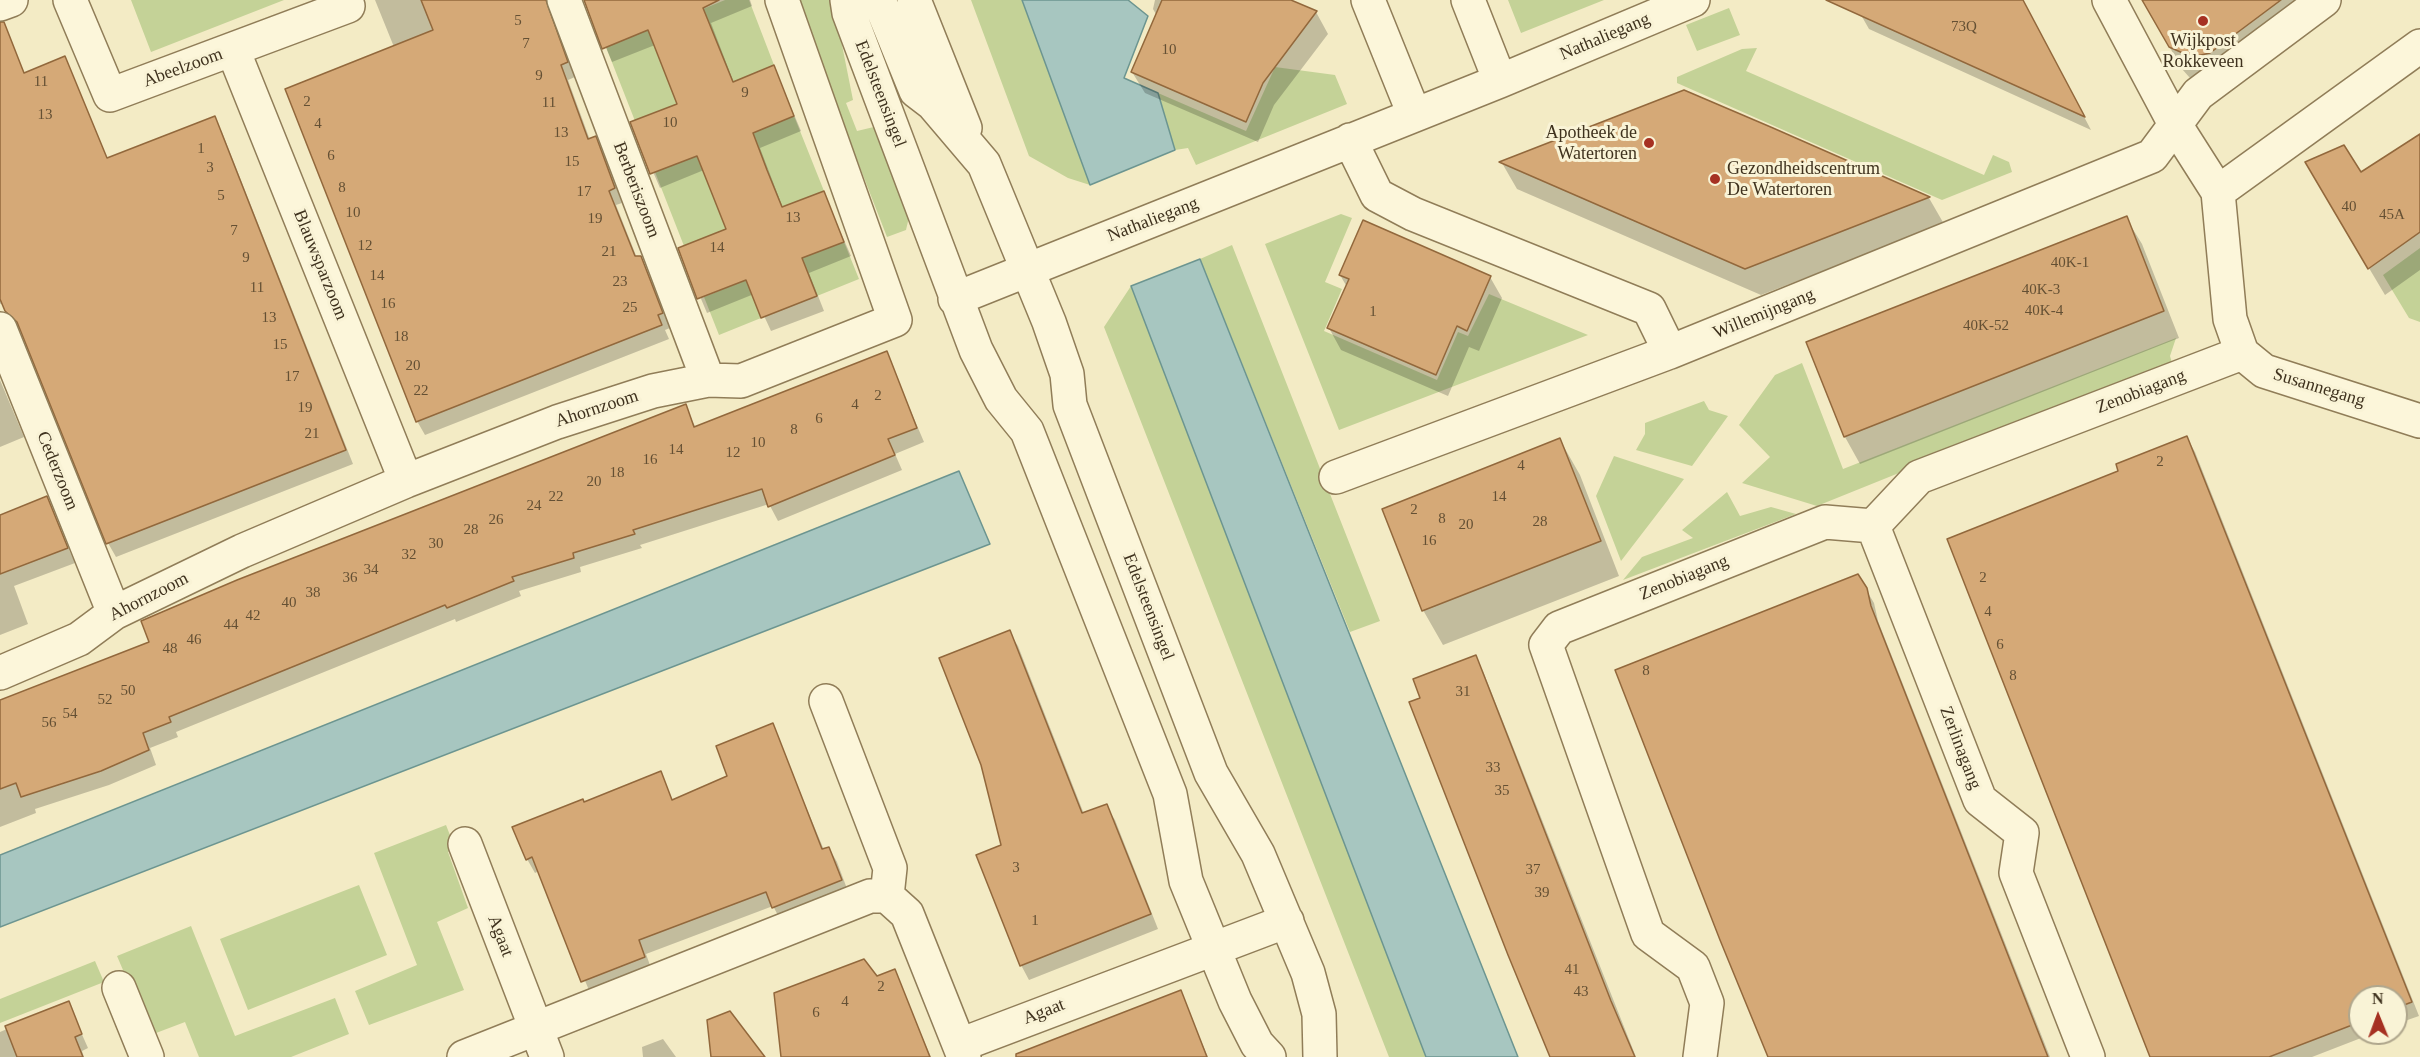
<!DOCTYPE html>
<html>
<head>
<meta charset="utf-8">
<style>
	body { margin:0 }
	#map { position:relative; width:2420px; height:1057px; overflow:hidden; background:#f3ebc5; font-family:Georgia,serif }
	canvas { display:block }
	.north { position:absolute; left:2348px; top:985px; width:60px; height:60px; box-sizing:border-box; background:#f9f3d6; border:2px solid #afa68c; border-radius:50%; rotate:359deg; font-size:16px; font-weight:700; line-height:24px; text-align:center; color:#3f321e }
	.north::after { content:''; display:block; margin:auto; width:21px; height:27px; background:#a63122; clip-path:polygon(50% 0,100% 100%,50% 72%,0 100%) }
</style>
</head>
<body>
<div id="map">
<canvas width="2420" height="1057"></canvas>
<div class="north">N</div>
</div>
<script>
const context = document.querySelector('canvas').getContext('2d');
context.lineJoin = 'round';
function fillPath(path, color) { context.fillStyle = color; context.fill(path, 'evenodd'); }
function strokePath(path, color, width, dash) { context.strokeStyle = color; context.lineWidth = width; context.lineCap = dash ? 'butt' : 'round'; context.setLineDash(dash || []); context.stroke(path); }
function label(font, color, halo, rows, align = 'center') {
  context.font = font + ' Georgia,serif'; context.lineWidth = 6; context.setLineDash([]); context.textBaseline = 'middle'; context.strokeStyle = halo; context.fillStyle = color; for (const [text, x, y, turn = 0] of rows) {
    context.save(); context.translate(x, y); context.rotate((+turn || 0) * Math.PI / 180); context.textAlign = isNaN(turn) ? turn : align; if (halo) context.strokeText(text, 0, 0); context.fillText(text, 0, 0); context.restore();
  }
}
const green = new Path2D(`
	M131,0h153l-133,52z
	M725,0h24l25,65 -41,17 -30,-73z
	M795,0h38l20,100 -7,3 11,28 21,-5 31,91 -3,13 -19,7z
	M971,0h51l68,185 -22,-7 -39,-22z
	M1508,0h96l-83,33z
	M1729,8l11,27 -43,16 -11,-26z
	M648,30l29,74 -42,17 -29,-74z
	M1757,48l-11,23 238,104 9,-20 16,7 3,10 -70,28 -265,-117v-6l65,-28z
	M1275,67l60,8 12,29 -151,61 -8,-17 -13,2 -17,-57 88,38z
	M794,116l30,75 -42,16 -29,-74z
	M697,155l29,74 -42,17 -29,-74z
	M1341,214l11,4 -27,64 17,7 -18,42 113,49 21,-48 10,4 21,-42 99,41 -249,95 -74,-186z
	M844,242l15,37 -42,17 -15,-38z
	M1232,245l148,376 -30,11 -150,-373z
	M2420,248v74l-11,-4 -26,-43z
	M746,280l15,38 -42,17 -15,-38z
	M1131,286l295,771h-37l-285,-730z
	M2176,338l-6,18 2,7 -355,143 -75,-23 28,-26 -31,-32 36,-50 27,-12 41,106z
	M1704,401l5,9 19,6 -36,50 -56,-16 9,-16v-11z
	M1614,456l70,23 -63,82 -25,-65z
	M1727,492l13,24 31,-9 25,7 -173,66 19,-23 51,-19 -11,-8z
	M446,825l9,23 -7,4 20,56 -31,14 27,68 -95,35 -14,-34 62,-26 -43,-112z
	M359,885l28,70 -139,55 -28,-71z
	M191,926l44,110 100,-38 14,36 -58,23h-92l-14,-35 -29,11 -24,-57 -6,1 -9,-21z
	M95,961l9,21 -104,41v-24z`);
const water = new Path2D(`
	M1022,0h106l20,16 -24,62 34,15 17,57 -85,35z
	M1200,259l318,798h-92l-295,-771z
	M959,471l31,73 -990,383v-72z`);
const shadow = new Path2D(`
	M375,0h160l13,13 27,64 -7,3 22,60 5,-2 8,14 19,51 -6,2 21,53 3,-1 8,15 22,56 -5,2 4,9 -244,96 -8,-14 -23,-374z
	M586,0h164l2,6 -41,17 23,60 40,-16 27,64 -41,17 23,60 40,-16 28,64 -42,17 15,38 -53,20 -17,-37 -47,19 -27,-64 48,-19 -24,-60 -44,18 -28,-65 47,-18 -24,-60 -43,17z
	M1155,0h132l29,12 12,22 -54,71 -16,37 -113,-49 -13,-21 25,-56 -4,-7z
	M1890,0h133l68,130 -222,-101 -8,-14z
	M2143,0h189l-124,83 -18,-5 -8,-9z
	M8,37l17,37 40,-16 43,102 106,-42 8,14 131,332 -237,93 -8,-14 -85,-210 -8,-7 -12,-23 -3,1v-263z
	M1684,91l245,107 15,26 -183,71 -244,-106 -15,-26z
	M2420,134v136l-35,25 -63,-106 38,-15z
	M2126,218l16,26 37,94 -319,126 -15,-27 -37,-94z
	M1340,275l150,2 12,21 -23,53 -10,-4 -21,49 -107,-46 -12,-22 18,-41z
	M886,353l38,89 -29,12 7,16 -124,51 -9,-17 -129,41 2,3 -62,19 1,5 -62,19 2,5 -65,26 -1,-3 -279,113 2,5 -28,11 6,17 -47,20 -74,24 1,4 -36,14v-125l151,-59 534,-237 11,22z
	M0,380l24,57 -24,10z
	M2187,438l8,14 224,564 -23,8v-27h-36v36h14l-62,24h-159l-33,-585z
	M1560,440l20,35 39,101 -176,69 -20,-35z
	M46,498l29,65 -61,23 14,38 -28,11v-118z
	M1865,588l9,15 4,18 172,436h-281z
	M1009,632l9,14 66,168 22,-8 9,14 43,109 -129,51 -8,-15 -18,-119z
	M1475,656l8,15 153,386h-85l-129,-359z
	M772,725l52,125 5,-2 8,14 12,32 -68,27 -8,-15 -127,48 6,17 -61,24 -52,-124 -4,2 -8,-14 57,-55 76,-31 13,28 56,-24z
	M894,971l37,86h-148l94,-79z
	M1180,992l28,65h-150z
	M68,1003l20,45 -6,3 2,6h-84v-25z
	M663,1039l13,18h-33l-1,-10z`);
const building = new Path2D(`
	M421,0h125l22,62 -7,3 27,74 8,-3 19,52 -6,3 26,65h6l22,57 -5,2 4,10 -246,97 -131,-333 148,-59z
	M584,0h135l-16,8 30,74 41,-17 20,51 -41,17 14,37 15,37 42,-16 20,51 -42,16 15,38 -56,22 -15,-38 -49,19 -19,-51 48,-19 -29,-73 -47,18 -20,-52 47,-18 -29,-74 -46,19z
	M1162,0h129l26,11 -54,72 -17,39 -115,-50z
	M1826,0h197l62,117z
	M2142,0h139l-71,53 -18,4 -23,-10z
	M0,22h4l20,51 41,-17 42,102 108,-42 131,334 -240,94 -89,-222 -12,-11 -5,-12z
	M1684,90l89,38 157,69 -185,72 -246,-107z
	M2420,134v98l-52,37 -63,-107 39,-17 17,27z
	M2127,216l37,95 -320,126 -38,-95z
	M1363,220l128,56 -24,55 -10,-5 -21,49 -109,-47 22,-49 -10,-4z
	M887,351l30,77 -29,11 7,16 -127,52 -6,-18 -129,41 2,4 -62,19 1,5 -62,19 2,4 -67,27 -2,-3 -276,112 2,5 -28,11 6,17 -48,21 -80,26 -5,-14 -16,6v-89l149,-58 -8,-21 96,-41 449,-176 8,23z
	M2187,436l225,566 -16,6v-11h-36v25l-91,35h-119l-203,-518 171,-68 -2,-7z
	M1560,438l41,103 -179,70 -40,-102z
	M47,496l21,52 -68,26v-59z
	M1858,574l9,14 4,18 177,451h-280l-48,-117 -105,-270z
	M1010,630l72,183 25,-9 44,110 -131,52 -44,-111 25,-10 -20,-80 -42,-107z
	M1476,655l135,346 24,56h-85l-42,-102 -99,-253 11,-4 -7,-19z
	M773,723l49,126 7,-2 13,33 -70,28 -6,-16 -127,48 6,17 -64,25 -49,-125 -6,3 -14,-33 71,-28 1,3 77,-31 11,29 55,-24 -11,-30z
	M864,959l13,17 18,-7 35,88h-149l-7,-64z
	M1181,990l26,67h-191v-3z
	M69,1001l13,33 -7,3 8,20h-66l-12,-31z
	M730,1011l35,46h-54l-4,-37z`);
const minor = new Path2D(`
	M70,0l40,95 238,-89 -3,-6
	M564,0l144,380
	M847,0l2,13 127,337 25,49 26,32 143,363 16,87 49,120 22,43 12,13
	M879,0l37,91 17,13 51,60 65,158 18,52 3,31 141,368 47,81 50,119 11,41 1,43
	M914,0l51,128
	M1368,0l46,114
	M1468,0l32,81
	M2109,0l67,126 42,66 12,127 12,34 22,18 156,50
	M0,4l11,-4
	M233,50l173,431
	M1350,140l27,55 36,19 236,95 21,43
	M2218,192l202,-146
	M955,299l545,-218 193,-81
	M0,329l114,284
	M1336,477l334,-125 482,-196 46,-62 126,-94
	M1873,526l107,274 42,33 -6,40 72,184
	M1873,526l46,-49 323,-124
	M0,673l79,-34 35,-26 128,-62 164,-70 151,-59 96,-31 55,-11 33,1 154,-61 -113,-320
	M826,701l64,167 -3,28
	M465,844l82,213
	M119,988l28,69
	M960,1045l327,-124
	M464,1057l406,-161h17l20,18 57,143
	M1700,1057l7,-54 -14,-36 -45,-33 -102,-289 13,-17 266,-106 48,4`);
const markers = [
	[2203,21,6,"#a63122"],
	[1649,143,6,"#a63122"],
	[1715,179,6,"#a63122"]
];
const numberNames = [
	["5",518,21],
	["73Q",1964,27],
	["7",526,44],
	["10",1169,50],
	["9",539,76],
	["11",41,82],
	["9",745,93],
	["2",307,102],
	["11",549,103],
	["13",45,115],
	["10",670,123],
	["4",318,124],
	["13",561,133],
	["1",201,149],
	["6",331,156],
	["15",572,162],
	["3",210,168],
	["8",342,188],
	["17",584,192],
	["5",221,196],
	["40",2349,207],
	["10",353,213],
	["45A",2392,215],
	["13",793,218],
	["19",595,219],
	["7",234,231],
	["12",365,246],
	["14",717,248],
	["21",609,252],
	["9",246,258],
	["40K-1",2070,263],
	["14",377,276],
	["23",620,282],
	["11",257,288],
	["40K-3",2041,290],
	["16",388,304],
	["25",630,308],
	["40K-4",2044,311],
	["1",1373,312],
	["13",269,318],
	["40K-52",1986,326],
	["18",401,337],
	["15",280,345],
	["20",413,366],
	["17",292,377],
	["22",421,391],
	["2",878,396],
	["4",855,405],
	["19",305,408],
	["6",819,419],
	["8",794,430],
	["21",312,434],
	["10",758,443],
	["14",676,450],
	["12",733,453],
	["16",650,460],
	["2",2160,462],
	["4",1521,466],
	["18",617,473],
	["20",594,482],
	["22",556,497],
	["14",1499,497],
	["24",534,506],
	["2",1414,510],
	["8",1442,519],
	["26",496,520],
	["28",1540,522],
	["20",1466,525],
	["28",471,530],
	["16",1429,541],
	["30",436,544],
	["32",409,555],
	["34",371,570],
	["36",350,578],
	["2",1983,578],
	["38",313,593],
	["40",289,603],
	["4",1988,612],
	["42",253,616],
	["44",231,625],
	["46",194,640],
	["6",2000,645],
	["48",170,649],
	["8",1646,671],
	["8",2013,676],
	["50",128,691],
	["31",1463,692],
	["52",105,700],
	["54",70,714],
	["56",49,723],
	["33",1493,768],
	["35",1502,791],
	["3",1016,868],
	["37",1533,870],
	["39",1542,893],
	["1",1035,921],
	["41",1572,970],
	["2",881,987],
	["43",1581,992],
	["4",845,1002],
	["6",816,1013]
];
const streetNames = [
	["Nathaliegang",1605,37,-23],
	["Abeelzoom",183,68,-20],
	["Edelsteensingel",880,94,69],
	["Berberiszoom",636,190,69],
	["Nathaliegang",1153,220,-21],
	["Blauwsparzoom",320,265,68],
	["Willemijngang",1764,314,-22],
	["Susannegang",2319,388,17],
	["Zenobiagang",2141,392,-21],
	["Ahornzoom",597,409,-18],
	["Cederzoom",57,471,68],
	["Zenobiagang",1684,578,-22],
	["Ahornzoom",149,597,-27],
	["Edelsteensingel",1148,607,69],
	["Zerlinagang",1960,748,69],
	["Agaat",500,936,69],
	["Agaat",1044,1012,-21]
];
const poiNames = [
	["Wijkpost",2203,41],
	["Rokkeveen",2203,62],
	["Apotheek de",1637,133,"right"],
	["Watertoren",1637,154,"right"],
	["Gezondheidscentrum",1727,169,"left"],
	["De Watertoren",1727,190,"left"]
];
fillPath(green, '#c4d297');
fillPath(water, '#a7c6c0');
strokePath(water, '#6c9590', 1.5);
fillPath(shadow, '#0003');
fillPath(building, '#d5a977');
strokePath(building, '#92683c', 1.5);
strokePath(minor, '#907d58', 36);
strokePath(minor, '#fcf6da', 33);
for (const [x, y, r, color] of markers) { const dot = new Path2D(); dot.arc(x, y, r, 0, 2 * Math.PI); context.fillStyle = color; context.fill(dot); strokePath(dot, '#f9f3d6', 2); }
label('15px', '#645034', null, numberNames);
label('18px', '#3f321e', '#f9f3d6', streetNames);
label('18px', '#3f321e', '#f9f3d6', poiNames);
</script>
</body>
</html>
